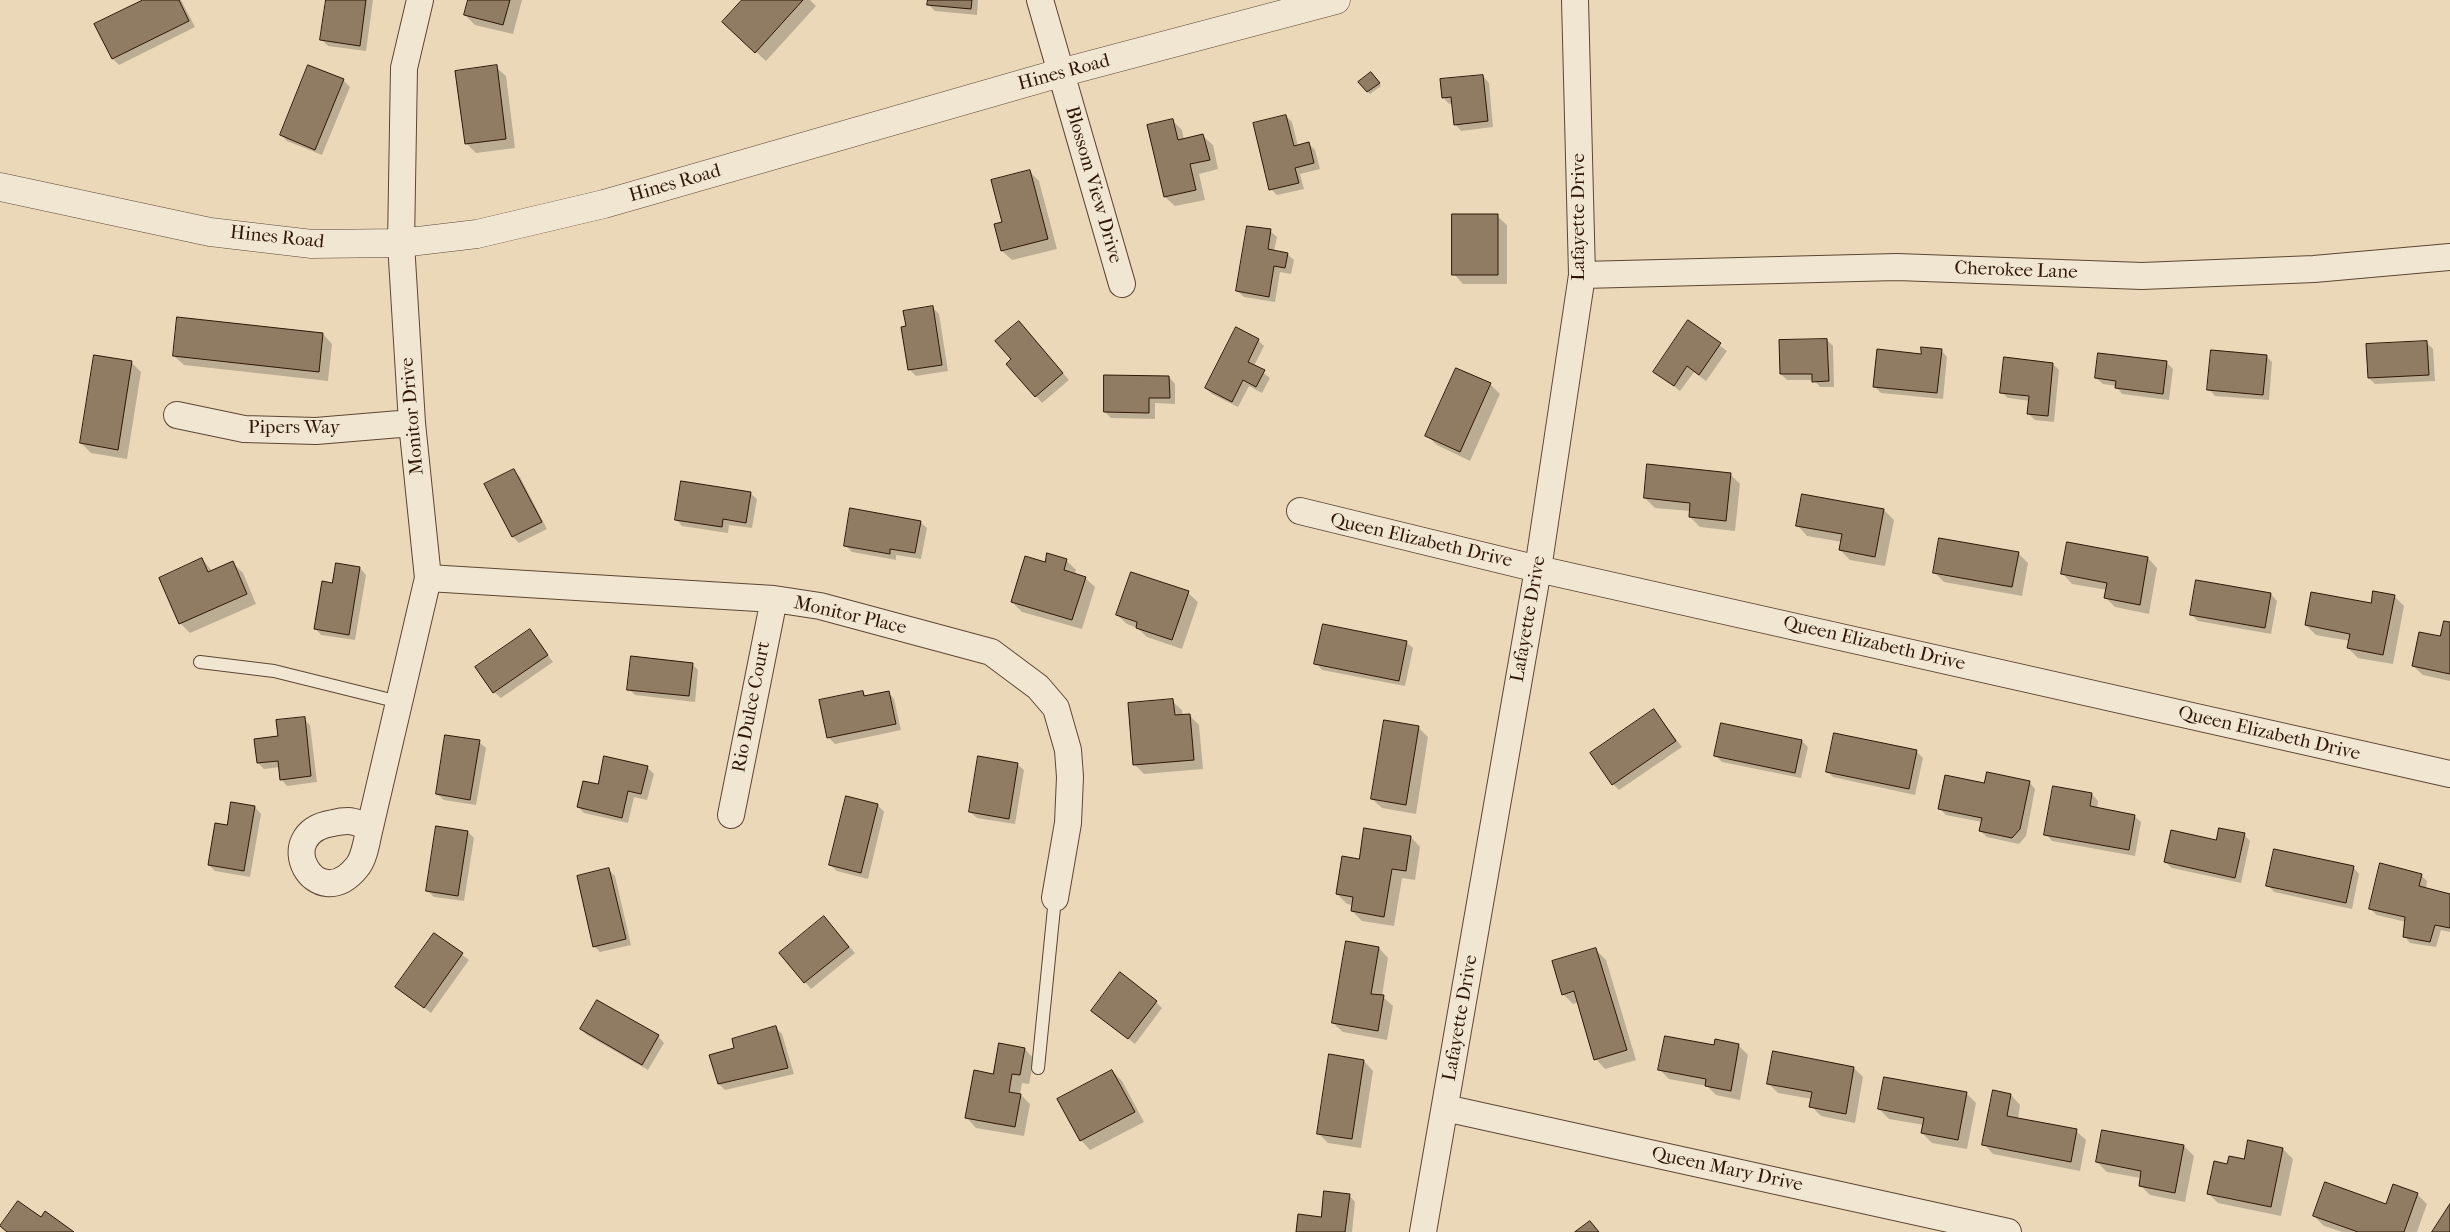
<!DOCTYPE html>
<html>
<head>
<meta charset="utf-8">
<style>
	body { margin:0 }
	canvas { display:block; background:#ead8b9 }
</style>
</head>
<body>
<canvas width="2450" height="1232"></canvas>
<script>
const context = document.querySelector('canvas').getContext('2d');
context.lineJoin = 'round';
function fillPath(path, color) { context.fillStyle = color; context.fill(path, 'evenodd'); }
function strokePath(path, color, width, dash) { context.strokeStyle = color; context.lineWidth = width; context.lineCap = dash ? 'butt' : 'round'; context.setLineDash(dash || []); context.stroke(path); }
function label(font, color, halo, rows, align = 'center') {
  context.font = font + ' "IM FELL French Canon",serif'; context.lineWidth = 4; context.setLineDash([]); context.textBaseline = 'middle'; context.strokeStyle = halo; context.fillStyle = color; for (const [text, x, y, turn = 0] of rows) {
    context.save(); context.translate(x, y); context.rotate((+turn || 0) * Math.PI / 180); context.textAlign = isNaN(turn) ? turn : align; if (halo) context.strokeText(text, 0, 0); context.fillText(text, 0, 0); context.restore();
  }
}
const shadow = new Path2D(`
	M146,0h35l14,27 -76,38 -6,-6z
	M327,0h46l-7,51 -38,-5 -6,-6z
	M469,0h53l-9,34 -38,-9 -10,-10z
	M743,0h67l6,6 -50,55 -33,-30z
	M929,0h49l-1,15 -42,-4 -7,-7z
	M496,67l10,9 9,72 -39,5 -10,-10z
	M1374,76l7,10 -11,8 -2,-2z
	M1483,76l6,7 4,44 -32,4 -6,-7 -2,-21 -4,1 -6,-7z
	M343,80l7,7 -28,68 -35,-14 -6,-6z
	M1286,116l6,6 6,24 11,-2 6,6 5,19 -20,5 4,15 -27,6 -6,-6z
	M1172,120l10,10 2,10 19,-4 10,9 5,24 -19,5 6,26 -30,6 -10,-9z
	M1029,171l10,10 18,68 -45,11 -10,-9 1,-28z
	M1497,216l10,9v59h-44l-9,-10z
	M1270,231l7,6 -3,14 13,3 7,6 -3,14 -11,-2 -5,30 -31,-5 -7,-6z
	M932,307l7,7 9,57 -32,5 -6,-6 -7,-42 4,-1z
	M1688,322l39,29 -21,30 -12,-9 -14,19 -26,-20z
	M1025,329l44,51 -27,23 -34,-39 4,-4z
	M323,334l9,10 -4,37 -144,-16 -10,-9z
	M1258,340l6,6 -10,20 16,12 -8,15 -13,-7 -11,21 -26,-13 -6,-6z
	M1827,340l6,6 1,41h-14l-6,-7h-27l-6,-6z
	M2426,342l7,7 2,32 -60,3 -6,-6z
	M1941,350l6,7 -4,42 -62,-6 -7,-7 48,-31z
	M2266,356l6,6 -3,38 -54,-4 -6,-7z
	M131,362l10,10 -14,87 -36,-6 -10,-10z
	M2166,362l7,7 -4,31 -47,-6 -6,-8 -13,-2 -7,-6z
	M2053,364l6,6 -5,52 -19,-2 -6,-6 1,-13 -22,-3 -7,-6z
	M1169,377l6,7v20l-20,-1v16l-44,-1 -6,-6z
	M1490,384l10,10 -30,67 -33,-16 -10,-9z
	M513,470l7,7 27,52 -28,14 -6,-6 -27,-53z
	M1730,474l10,10 -5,47 -35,-4 -10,-10 1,-6 -36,-3 -10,-10z
	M750,493l7,6 -5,29 -23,-3 -1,8 -46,-7 -6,-7z
	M1803,495l81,15 10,10 -9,46 -35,-6 -10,-10 2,-8 -35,-6 -9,-10z
	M920,522l7,6 -6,31 -25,-4v5l-44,-8 -7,-7z
	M2018,553l10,10 -6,33 -78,-14 -10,-10z
	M2148,558l9,10 -8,46 -34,-7 -10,-10 2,-7 -35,-6 -9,-10z
	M202,559l11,13 20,-9 10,10 13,31 -66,29 -10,-10z
	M1066,560l10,10 -1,4 10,4 10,9 -13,42 -60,-17 -10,-10 34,-38z
	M360,568l6,7 -11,65 -34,-5 -6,-7 18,-43z
	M1188,593l10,9 -16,47 -35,-12 -10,-9 -10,-4 -10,-9z
	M2271,594l6,7 -6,33 -73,-13 -6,-6z
	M2394,596l10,10 -11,58 -35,-6 -10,-10 2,-7 -34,-6 -10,-10z
	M2450,624v57l-27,-6 -10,-9 28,-29z
	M530,631l23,31 -52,36 -7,-6z
	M1406,642l7,6 -8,38 -83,-16 -6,-7z
	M692,664l6,6 -3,32 -60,-7 -6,-6z
	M863,692l4,5 21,-5 6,7 7,31 -66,14 -7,-7z
	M1172,701l10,9 1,6 6,-1 10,10 4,44 -59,5 -9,-9z
	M1654,710l28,37 -63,43 -6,-6z
	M304,719l6,6 7,57 -30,4 -6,-7 -1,-12 -16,2 -6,-6 21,-26z
	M1418,727l10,10 -12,77 -34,-6 -10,-9z
	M1802,741l6,6 -7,31 -79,-16 -6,-6z
	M479,742l7,6 -10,57 -32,-5 -7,-6z
	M1916,751l7,7 -8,37 -82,-18 -6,-6z
	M1017,764l7,6 -9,54 -38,-6 -7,-6z
	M647,767l7,7 -7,26 -13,-3 -6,26 -44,-10 -6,-6 21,-21z
	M2029,782l6,7 -9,47 -7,8 -32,-7 -7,-6 2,-9 -36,-7 -6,-6 45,-25z
	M2054,788l38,6 6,7 -1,8 37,7 7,6 -6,34 -83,-15 -6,-7z
	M232,803l23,4 6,7 -11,63 -35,-6 -6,-6 19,-39z
	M878,805l6,7 -16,67 -31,-8 -7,-6z
	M468,832l6,6 -10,63 -30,-4 -7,-7z
	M2244,835l6,6 -9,42 -69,-15 -7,-6 52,-20z
	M1411,837l9,10 -5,33 -13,-2 -8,48 -32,-5 -10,-10 1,-6 -6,-1 -10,-10 23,-34z
	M2353,867l6,7 -7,35 -78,-17 -6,-7z
	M609,870l6,6 16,69 -31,7 -6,-6z
	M2421,875l6,6 -1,8 24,7v36l-9,-2 -5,17 -26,-4 -6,-7 2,-14 -29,-7 -7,-6z
	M824,917l31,36 -44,36 -31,-36z
	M435,934l34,26 -38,53 -34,-26z
	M1379,948l9,10 -6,38 11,10 -6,34 -44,-8 -10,-9z
	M1596,950l10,10 30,100 -31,9 -9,-10 -17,-57 -6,2 -10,-10z
	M1156,1002l6,6 -27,36 -43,-33z
	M776,1028l6,6 12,40 -69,16 -6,-6 17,-35z
	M581,1029l77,7 6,7 -16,27 -61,-35z
	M1738,1045l10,10 -8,45 -24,-5 -9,-9 -38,-7 -9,-9 55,-23z
	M1025,1049l9,10 -5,25 -7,-1 -2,11 10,10 -6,32 -48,-8 -9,-10 27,-43z
	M1364,1061l9,10 -12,77 -33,-5 -10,-10z
	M1854,1068l9,9 -8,46 -34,-7 -10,-10 1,-7 -34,-6 -10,-10z
	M1112,1071l10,10 22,41 -54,28 -9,-10z
	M1966,1093l10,10 -9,46 -35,-6 -10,-10 2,-8 -35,-6 -10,-10z
	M2011,1095l9,10 -2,14 58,12 10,9 -6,31 -87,-17 -9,-10z
	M2103,1131l81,15 10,10 -9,46 -35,-7 -10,-10 1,-7 -34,-6 -10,-10z
	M2283,1149l10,10 -12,57 -63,-13 -10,-10 20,-28z
	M2417,1194l10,10 -10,28h-75l-18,-6 -10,-10 73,-11z
	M1349,1195l6,7 -3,30h-54l24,-14z`);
const building = new Path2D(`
	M143,0h36l10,21 -77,38 -18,-35z
	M326,0h40l-6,46 -40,-6z
	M468,0h42l-7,25 -39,-10z
	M742,0h61l-48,53 -33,-31z
	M928,0h44l-1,9 -44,-4z
	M308,65l36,14 -29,71 -35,-15z
	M497,65l9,74 -41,5 -10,-73z
	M1371,72l9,11 -13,9 -9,-10z
	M1483,75l5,46 -34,4 -3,-28 -9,1 -2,-19z
	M1286,115l8,31 15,-4 5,21 -19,5 4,15 -30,7 -16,-67z
	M1173,119l5,21 25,-6 7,26 -20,4 6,26 -32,7 -17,-72z
	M1030,170l18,69 -47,12 -7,-27 8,-2 -11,-42z
	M1452,214h46v61h-46z
	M1247,226l24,3 -3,20 20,4 -3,15 -11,-2 -5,31 -33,-6z
	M933,306l9,59 -34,5 -7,-43 5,-1 -3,-15z
	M177,317l146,16 -4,39 -146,-16z
	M1688,320l33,23 -22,32 -12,-9 -13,20 -21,-14z
	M1019,321l44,52 -28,24 -29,-33 5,-5 -16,-18z
	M1236,327l23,12 -11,23 17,8 -9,17 -13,-7 -11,22 -27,-14z
	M1827,339l2,42 -17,1v-8h-32l-1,-34z
	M2427,341l2,34 -61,3 -2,-34z
	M1921,347l21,2 -5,44 -64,-6 4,-38 44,5z
	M2211,350l56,5 -4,40 -56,-5z
	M2098,353l69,8 -4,33 -48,-6 1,-7 -21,-3z
	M94,355l38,6 -14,89 -38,-7z
	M2004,357l49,6 -5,53 -21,-2 2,-18 -29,-3z
	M1456,368l35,15 -31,69 -35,-16z
	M1104,375l65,1 1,22h-21v15l-45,-1z
	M1647,464l84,9 -5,48 -37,-4 1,-14 -46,-5z
	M514,469l28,53 -30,15 -28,-53z
	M681,481l70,11 -5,31 -23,-4 -1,8 -47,-7z
	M1802,494l82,15 -9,48 -36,-7 3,-16 -46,-8z
	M850,508l71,13 -6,32 -25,-4v5l-46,-8z
	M1939,538l80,14 -7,35 -79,-14z
	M2067,542l81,15 -8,48 -36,-7 3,-15 -46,-9z
	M1047,553l20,6 -3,11 22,7 -14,43 -61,-18 14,-46 20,6z
	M202,558l6,14 25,-11 14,33 -68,30 -20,-46z
	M336,563l24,4 -11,68 -35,-6 8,-48 10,2z
	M1131,572l58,19 -17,49 -36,-12 1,-6 -21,-7z
	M2196,580l75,13 -6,35 -75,-13z
	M2373,591l22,4 -12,60 -36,-7 3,-14 -45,-9 6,-33 60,11z
	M2444,621l6,1v52l-38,-8 7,-34 21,4z
	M1323,624l84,17 -8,40 -85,-17z
	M530,629l18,26 -55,38 -18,-26z
	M631,656l62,7 -4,33 -62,-6z
	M863,691l1,5 25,-5 7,33 -69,14 -8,-38z
	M1173,699l2,16 15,-1 4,46 -61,5 -5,-62z
	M1654,709l22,32 -64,44 -22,-32z
	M305,717l6,59 -31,4 -2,-19 -21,2 -3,-24 24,-3 -2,-16z
	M1384,720l35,6 -13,79 -35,-6z
	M1721,723l81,17 -7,33 -81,-17z
	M1834,733l83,17 -8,39 -83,-17z
	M445,735l35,5 -10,60 -34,-6z
	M604,756l44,10 -7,28 -13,-3 -6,27 -45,-11 6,-26 15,3z
	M978,756l40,7 -9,56 -40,-7z
	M1987,772l43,9 -10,48 -8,9 -33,-7 3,-13 -44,-9 7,-34 39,8z
	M2053,786l39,7 -2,13 45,9 -6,35 -85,-15z
	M846,796l32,8 -17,69 -32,-8z
	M231,802l24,4 -11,65 -36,-6 7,-42 12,2z
	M436,826l32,5 -10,65 -32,-5z
	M1364,828l47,8 -5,35 -14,-2 -8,48 -33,-6 2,-14 -17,-3 6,-38 17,3z
	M2219,828l26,5 -10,45 -71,-16 7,-32 45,10z
	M2274,849l80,17 -8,37 -80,-17z
	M2380,863l42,11 -3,12 31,8v34l-15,-3 -5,17 -27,-5 2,-20 -36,-8z
	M609,868l17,71 -33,8 -16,-71z
	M824,916l25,31 -45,36 -25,-30z
	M434,933l29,20 -39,55 -29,-21z
	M1346,941l33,6 -8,47 13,1 -6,36 -46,-8z
	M1596,948l31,102 -33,10 -20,-69 -12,4 -10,-34z
	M1120,972l37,29 -29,38 -37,-28z
	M597,1000l62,35 -17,30 -62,-36z
	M776,1026l12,42 -70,16 -9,-29 25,-7 -2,-9z
	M1665,1036l49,9 1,-6 24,5 -8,47 -26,-5 1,-7 -48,-9z
	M999,1043l26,5 -5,27 -8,-1 -3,18 12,2 -6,33 -50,-9 9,-48 19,4z
	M1773,1051l81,16 -8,47 -37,-7 3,-15 -45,-8z
	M1329,1054l35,6 -12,79 -35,-5z
	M1112,1070l23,42 -55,29 -23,-42z
	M1884,1077l83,15 -9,48 -37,-7 3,-15 -46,-9z
	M1993,1090l18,4 -4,22 70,13 -6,33 -89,-17z
	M2102,1130l82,15 -9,48 -36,-7 2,-15 -45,-9z
	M2248,1140l35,8 -12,59 -64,-13 7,-33 13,3 2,-8 15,3z
	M2325,1182l61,22 7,-20 25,9 -14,39h-46l-45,-16z
	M1324,1191l26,3 -5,38h-49l2,-18 23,3z
	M18,1201l23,16 4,-6 29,21h-67l-7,-6z
	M2450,1204v28h-18z
	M1590,1221l9,11h-24z`);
const service = new Path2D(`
	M200,662l74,9 125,31
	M1038,1068l17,-170`);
const minor = new Path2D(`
	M1040,0l82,284
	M1582,275l315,-8 245,9 172,-7 136,-12
	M177,415l67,14 72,2 96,-8
	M1300,511l238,58 912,205
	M428,578l346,21 46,7 171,46 47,35 18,21 12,42 2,27 -2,46 -13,75
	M731,815l43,-216
	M370,827c-7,-2 -15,-6 -22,-6 -5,0 -11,1 -15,2 -64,10 -17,95 24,44 8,-9 10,-29 13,-40l58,-249 -16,-155 -11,-180 3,-175 16,-68
	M1445,1108l563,124
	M1423,1232l115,-663 44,-294 -7,-275`);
const tertiary = new Path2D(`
	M0,187l210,45 102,12 89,-1 76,-9 127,-30 456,-131 276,-73`);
const streetNames = [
	["Hines Road",1064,73,-15],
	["Hines Road",675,184,-16],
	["Blossom View Drive",1093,185,74],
	["Lafayette Drive",1579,217,-90],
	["Hines Road",277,238,6],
	["Cherokee Lane",2016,271,2],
	["Monitor Drive",413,416,-95],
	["Pipers Way",294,428],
	["Queen Elizabeth Drive",1421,541,13],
	["Monitor Place",850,616,13],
	["Lafayette Drive",1529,619,-80],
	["Queen Elizabeth Drive",1874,644,13],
	["Rio Dulce Court",752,707,-79],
	["Queen Elizabeth Drive",2269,734,13],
	["Lafayette Drive",1461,1018,-80],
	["Queen Mary Drive",1727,1170,12]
];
fillPath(shadow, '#0003');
fillPath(building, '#907b63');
strokePath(building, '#2f1606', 1);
strokePath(service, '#5e4633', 14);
strokePath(minor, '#5e4633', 28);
strokePath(tertiary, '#5e4633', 29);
strokePath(service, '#f1e6d2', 12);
strokePath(minor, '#f1e6d2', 26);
strokePath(tertiary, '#f1e6d2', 28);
label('19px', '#2f1606', '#f1e6d2', streetNames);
</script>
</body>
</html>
